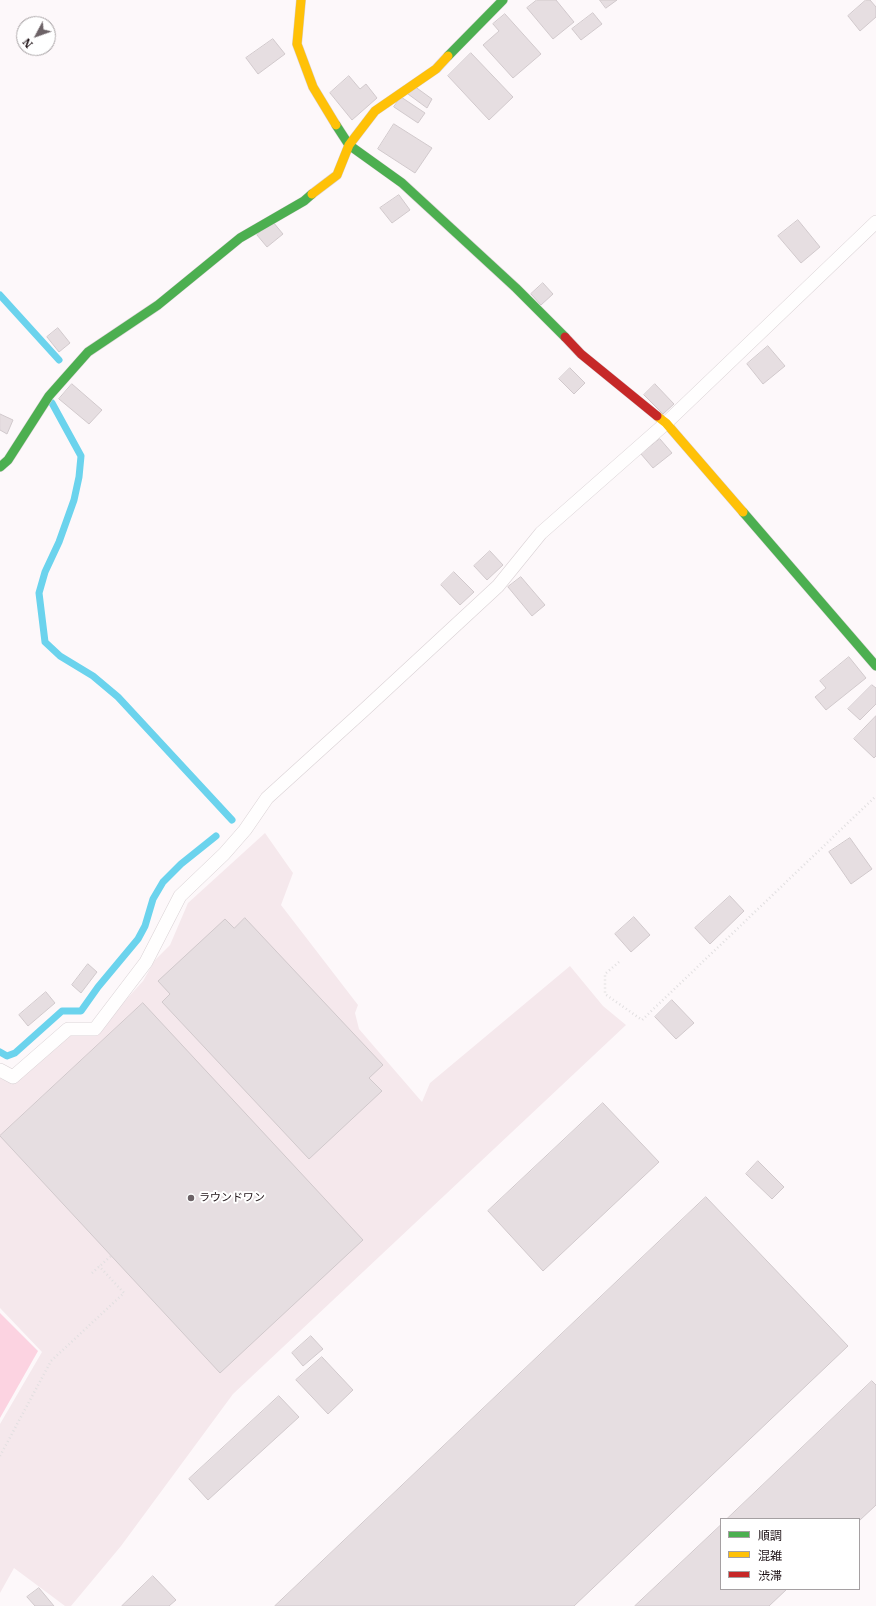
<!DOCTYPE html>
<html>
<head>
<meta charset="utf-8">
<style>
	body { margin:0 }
	#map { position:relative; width:876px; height:1606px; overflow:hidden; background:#fdf8fa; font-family:"IBM Plex Serif","Noto Sans JP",serif }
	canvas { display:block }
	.legend { position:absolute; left:720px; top:1518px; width:140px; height:72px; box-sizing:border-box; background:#fff; border:1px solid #a5a0a2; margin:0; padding:5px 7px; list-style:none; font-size:12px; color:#1e1216 }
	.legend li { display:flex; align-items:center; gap:8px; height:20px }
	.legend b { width:20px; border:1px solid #a5a0a2 }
	.north { position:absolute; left:16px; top:16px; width:40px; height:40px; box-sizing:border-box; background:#fff; border:1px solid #a5a0a2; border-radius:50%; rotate:229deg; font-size:11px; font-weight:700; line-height:16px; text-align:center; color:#1e1216 }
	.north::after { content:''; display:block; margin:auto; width:14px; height:18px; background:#6c6266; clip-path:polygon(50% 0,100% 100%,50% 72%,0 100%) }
</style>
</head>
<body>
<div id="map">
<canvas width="876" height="1606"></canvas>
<ul class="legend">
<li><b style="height:5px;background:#4caf50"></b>順調</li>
<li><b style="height:5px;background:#ffc107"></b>混雑</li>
<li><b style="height:5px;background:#c62828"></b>渋滞</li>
</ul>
<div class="north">N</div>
</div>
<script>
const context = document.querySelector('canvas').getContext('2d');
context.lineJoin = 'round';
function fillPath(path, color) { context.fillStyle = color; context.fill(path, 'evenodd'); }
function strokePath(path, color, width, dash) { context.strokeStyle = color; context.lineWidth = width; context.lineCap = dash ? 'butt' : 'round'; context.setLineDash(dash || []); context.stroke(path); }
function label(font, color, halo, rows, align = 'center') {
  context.font = font + ' "IBM Plex Serif","Noto Sans JP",serif'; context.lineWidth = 4; context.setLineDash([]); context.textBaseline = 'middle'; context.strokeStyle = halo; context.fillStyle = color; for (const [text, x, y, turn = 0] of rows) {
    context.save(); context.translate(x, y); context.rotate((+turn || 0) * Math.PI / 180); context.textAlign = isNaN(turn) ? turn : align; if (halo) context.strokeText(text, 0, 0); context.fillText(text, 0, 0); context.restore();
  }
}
const built = new Path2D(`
	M265,833l28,40 -12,32 77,100 -3,8 4,16 63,73 8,-19 140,-117 33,40 23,19 -393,369 -112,152 -50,60h-6l-51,-38 -14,25v-169l42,-72 -42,-44v-232l15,5 55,-45 24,-1 49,-54 12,-21 15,-15 18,-42z`);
const green = new Path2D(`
	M0,1313l38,38 -38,67z`);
const stream = new Path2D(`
	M0,295l59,65
	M52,403l29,53 -2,21 -5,23 -15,42 -14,30 -6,21 6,49 15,14 33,20 25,21 114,123
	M0,1052l7,4 8,-3 47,-42h19l17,-24 40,-48 7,-13 8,-27 10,-17 18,-18 35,-28`);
const building = new Path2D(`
	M537,0h19l18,22 -21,17 -26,-31z
	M600,0h17l-11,8z
	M866,0h4l6,7v10l-16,14 -12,-15z
	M593,13l9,11 -21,16 -9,-11z
	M505,14l36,40 -28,24 -30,-33 16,-14 -6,-7z
	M273,39l12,15 -27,20 -12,-16z
	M471,53l42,44 -24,23 -41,-44z
	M349,76l11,13 6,-5 11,14 -25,22 -22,-27z
	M414,86l18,13 -5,9 -19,-14z
	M401,97l24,16 -7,10 -24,-16z
	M394,124l38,24 -17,25 -37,-24z
	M399,195l11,15 -18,13 -12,-15z
	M798,220l22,27 -19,16 -23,-27z
	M273,222l10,12 -16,13 -10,-12z
	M543,283l10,11 -12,11 -10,-11z
	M58,328l12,15 -11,9 -12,-15z
	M768,346l17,20 -22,18 -16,-20z
	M570,368l15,15 -11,11 -15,-15z
	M72,384l30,26 -13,14 -30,-25z
	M655,384l19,20 -11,10 -19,-19z
	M0,414l13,6 -6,14 -7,-4z
	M660,439l12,14 -19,15 -12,-14z
	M490,551l13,14 -16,15 -13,-14z
	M454,572l20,20 -14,13 -19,-20z
	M521,577l24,28 -13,11 -24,-29z
	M849,657l17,21 -40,32 -11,-13 11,-9 -6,-7z
	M872,685l4,3v16l-16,16 -12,-11z
	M876,716v40l-2,2 -20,-19z
	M850,838l22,31 -21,15 -22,-32z
	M730,896l14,15 -34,33 -15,-16z
	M634,917l16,18 -19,17 -16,-18z
	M245,918l138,147 -14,13 13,13 -73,68 -147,-157 8,-8 -12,-13 67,-62 9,9z
	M88,964l9,8 -16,21 -9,-8z
	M46,992l9,11 -27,23 -9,-11z
	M672,1000l22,23 -18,16 -21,-22z
	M143,1003l220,237 -143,133 -220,-237z
	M603,1103l56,59 -116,109 -55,-60z
	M758,1161l26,26 -12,12 -26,-25z
	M706,1197l142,149 -274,260h-299z
	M311,1336l12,13 -20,17 -11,-13z
	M322,1357l31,33 -25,24 -32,-34z
	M872,1381l4,4v120l-17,16v-2h-132z
	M279,1396l20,21 -91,83 -19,-21z
	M721,1525v64h66l-18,17h-134z
	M153,1576l23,24 -7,6h-47z
	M39,1588l15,18h-19l-8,-9z`);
const path = new Path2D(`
	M619,962l-14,12v20l37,26 234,-224
	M92,1273l19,-17
	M0,1456l51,-95 73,-68 -25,-27`);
const lane = new Path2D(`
	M0,1070l13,7 55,-48h27l51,-67 34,-66 44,-42 21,-24 22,-32 97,-88 134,-124 43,-53 125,-110 210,-201`);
const fast = new Path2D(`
	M448,56l55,-56
	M336,125l13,20 53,38 114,105 49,49
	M0,467l8,-7 41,-64 39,-44 70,-47 82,-67 64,-37 8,-7
	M743,512l133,154`);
const slow = new Path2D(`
	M301,0l-4,44 16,43 23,38
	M312,194l25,-19 12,-30 26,-34 61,-42 12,-13
	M657,416l9,7 77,89`);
const jam = new Path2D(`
	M565,337l16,17 76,62`);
const markers = [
	[191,1198,4,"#6c6266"]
];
const poiNames = [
	["ラウンドワン",199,1198]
];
fillPath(built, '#f5e8ec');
fillPath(green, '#fcd3e1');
strokePath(stream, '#6bd3ed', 7);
fillPath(building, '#e6dee1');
strokePath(building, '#d1c9cc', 1);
strokePath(lane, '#d9d1d4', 14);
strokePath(fast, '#d9d1d4', 10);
strokePath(slow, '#d9d1d4', 10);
strokePath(jam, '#d9d1d4', 10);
strokePath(path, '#e1dfe0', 2.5, [1, 3]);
strokePath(lane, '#fffefe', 13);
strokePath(fast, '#4caf50', 9);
strokePath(slow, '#ffc107', 9);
strokePath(jam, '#c62828', 9);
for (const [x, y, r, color] of markers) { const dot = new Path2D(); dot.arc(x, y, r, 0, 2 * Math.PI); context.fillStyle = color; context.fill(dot); strokePath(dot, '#fff', 1.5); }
label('11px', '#1e1216', '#fff', poiNames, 'left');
</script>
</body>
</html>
